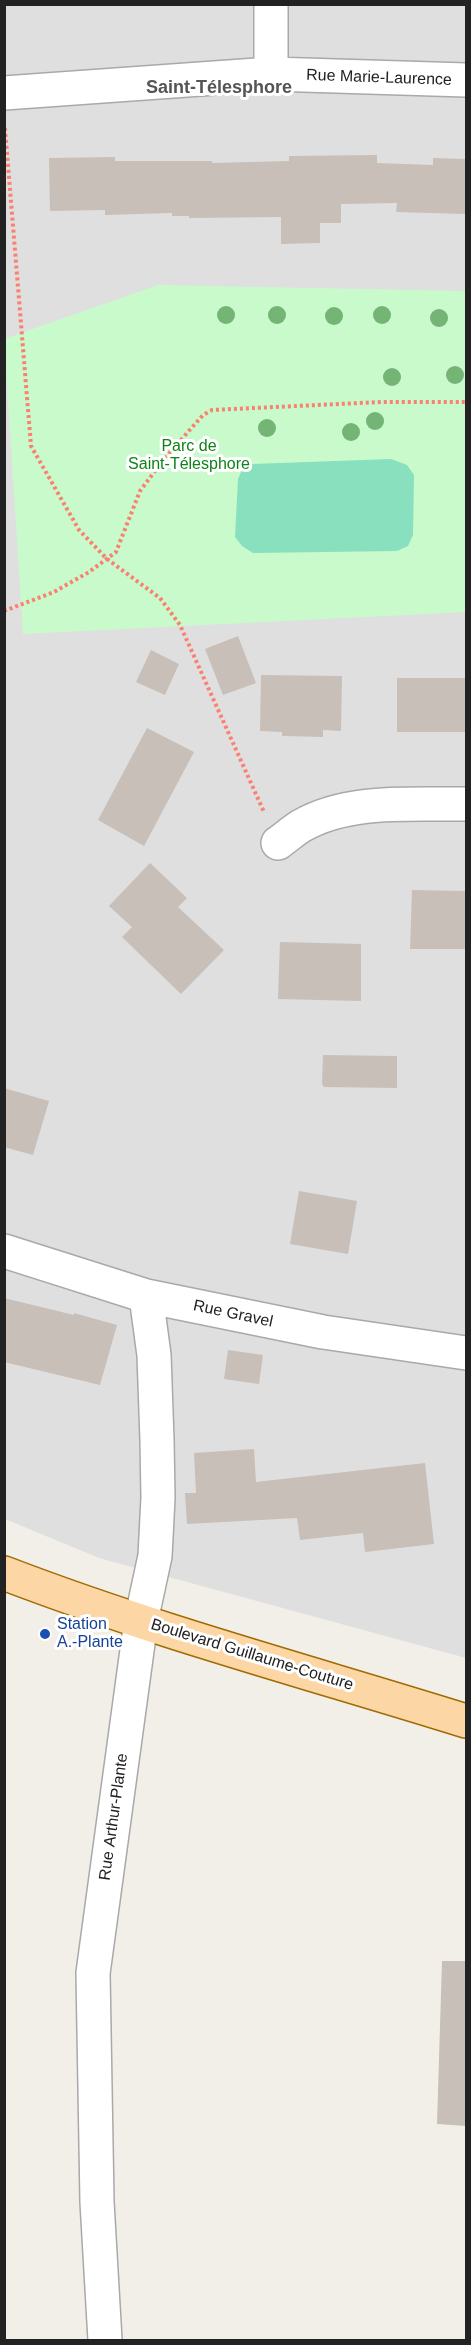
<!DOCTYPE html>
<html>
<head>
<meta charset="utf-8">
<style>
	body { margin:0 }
	#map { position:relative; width:471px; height:2345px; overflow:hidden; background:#f2efe9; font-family:Helvetica,sans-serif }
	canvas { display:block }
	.frame { position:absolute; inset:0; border:6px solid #222; pointer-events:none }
</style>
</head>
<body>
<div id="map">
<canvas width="471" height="2345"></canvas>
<div class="frame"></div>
</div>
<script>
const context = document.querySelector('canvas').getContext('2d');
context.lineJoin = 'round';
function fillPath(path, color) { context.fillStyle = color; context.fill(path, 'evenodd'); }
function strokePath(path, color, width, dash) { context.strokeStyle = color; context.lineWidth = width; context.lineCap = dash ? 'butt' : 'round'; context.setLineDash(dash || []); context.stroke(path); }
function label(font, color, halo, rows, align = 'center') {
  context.font = font + ' Helvetica,sans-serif'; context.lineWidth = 6; context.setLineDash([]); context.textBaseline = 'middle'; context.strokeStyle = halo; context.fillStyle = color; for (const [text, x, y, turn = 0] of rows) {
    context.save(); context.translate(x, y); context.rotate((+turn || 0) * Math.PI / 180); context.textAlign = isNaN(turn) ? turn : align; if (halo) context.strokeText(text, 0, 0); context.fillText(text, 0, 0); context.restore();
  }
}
const residential = new Path2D(`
	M4,5h462v1653l-367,-100 -94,-39z`);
const park = new Path2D(`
	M158,285l308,6v321l-443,22 -19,-295z`);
const pitch = new Path2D(`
	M391,459l16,6 7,10 -1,60 -5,11 -11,5 -144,2 -11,-7 -7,-9 3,-58 3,-7 11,-8z`);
const building = new Path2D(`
	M377,155v8l56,2v-7l33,1v55l-70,-2 1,-9 -56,1v19h-21v20l-39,1v-27l-92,1v-2h-17v-3l-67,2v-5l-55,1 -1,-53 66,-1v4h97v2l77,-2v-5z
	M238,636l18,47 -33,12 -18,-46z
	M151,650l28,14 -14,31 -29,-13z
	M261,675l81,1 -1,55 -18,-1v7l-41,-1v-4l-22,-1z
	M397,678h69v54h-69z
	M147,728l47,24 -50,94 -46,-26z
	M150,863l37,35 -9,9 46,43 -43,44 -59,-57 10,-10 -23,-21z
	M412,890l54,1v58h-56z
	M280,942l81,2v57l-83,-2z
	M323,1055l74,1v32l-73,-1 -2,-3z
	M4,1088l45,13 -16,54 -29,-8z
	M299,1191l58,10 -9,53 -58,-10z
	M4,1298l70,17v-2l43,12 -17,60 -96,-23z
	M228,1350l35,5 -4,29 -35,-5z
	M254,1449l2,33 169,-19 9,81 -69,8 -2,-19 -63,7 -3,-22 -110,6 -2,-31h11l-2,-40z
	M442,1961h24v165l-29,-2z`);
const path = new Path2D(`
	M5,128l26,318 48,84 28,29 53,39 20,27 84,187
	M4,611l50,-19 35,-20 27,-20 24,-61 24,-32 39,-44 9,-5 169,-8h85`);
const minor = new Path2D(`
	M271,74v-70
	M4,93l267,-19 195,6
	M278,843c7,-5 15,-12 23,-17 48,-28 112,-21 165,-22
	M4,1251l142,45 177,36 143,21
	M105,2340l-8,-138 -4,-229 48,-352 14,-65 3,-58 -1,-58 -3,-85 -8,-59`);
const major = new Path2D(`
	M4,1573c151,58 308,100 462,148`);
const trees = [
	[226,315],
	[277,315],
	[382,315],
	[334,316],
	[439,318],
	[455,375],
	[392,377],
	[375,421],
	[267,428],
	[351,432]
];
const markers = [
	[45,1634,6,"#1a4fb4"]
];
const streetNames = [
	["Rue Marie-Laurence",379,78,2],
	["Rue Gravel",233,1314,12],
	["Boulevard Guillaume-Couture",252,1655,17],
	["Rue Arthur-Plante",114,1817,-82]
];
const parkNames = [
	["Parc de",189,447],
	["Saint-Télesphore",189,465]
];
const transitNames = [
	["Station",57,1625],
	["A.-Plante",57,1643]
];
const neighbourhoodNames = [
	["Saint-Télesphore",219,88]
];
fillPath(residential, '#e0dfdf');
fillPath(park, '#c8facc');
fillPath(pitch, '#88e0be');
fillPath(building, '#c7bfb8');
strokePath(minor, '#a9a9a9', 36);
strokePath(major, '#a06b00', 36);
strokePath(path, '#fa8072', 4, [3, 3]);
strokePath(minor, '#fff', 33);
strokePath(major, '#fcd6a4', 33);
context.fillStyle = '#74b475';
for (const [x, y] of trees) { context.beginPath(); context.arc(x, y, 9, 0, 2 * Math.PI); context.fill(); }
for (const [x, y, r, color] of markers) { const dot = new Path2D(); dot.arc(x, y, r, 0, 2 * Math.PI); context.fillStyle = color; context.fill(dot); strokePath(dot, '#fff', 2); }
label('16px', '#222', '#fff', streetNames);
label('16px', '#0c8416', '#fff', parkNames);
label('16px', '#164399', '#fff', transitNames, 'left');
label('bold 18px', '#555', '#fff', neighbourhoodNames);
</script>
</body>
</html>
